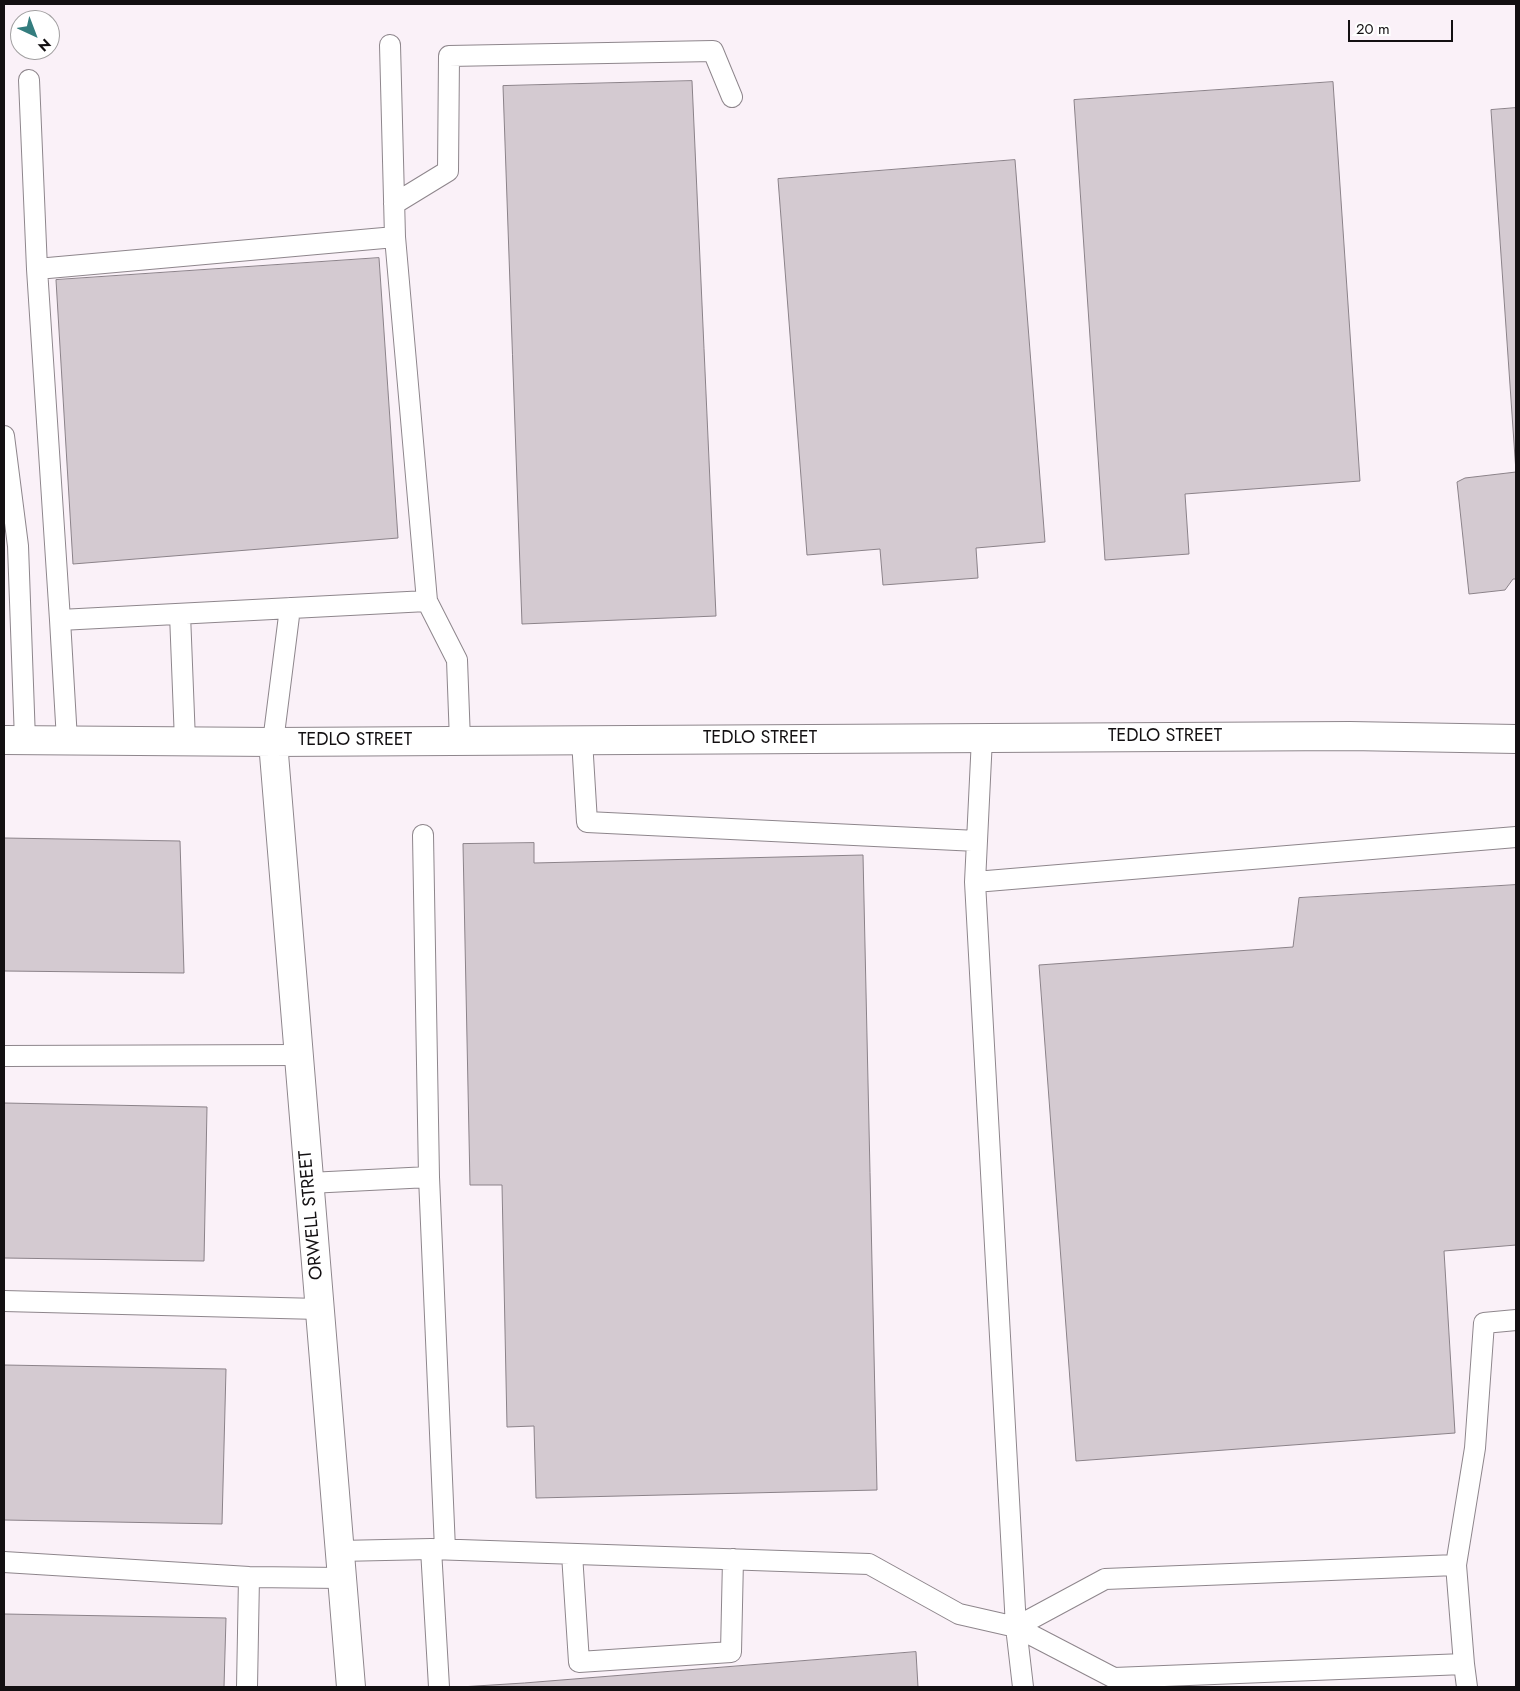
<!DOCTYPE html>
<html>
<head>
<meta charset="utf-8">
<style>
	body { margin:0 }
	#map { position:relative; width:1520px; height:1691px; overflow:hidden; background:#faf1f8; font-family:Jost,sans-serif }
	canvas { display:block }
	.frame { position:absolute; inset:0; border:5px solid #131012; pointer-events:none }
	.north { position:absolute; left:10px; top:10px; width:50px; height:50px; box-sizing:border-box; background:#fff; border:1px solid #a19fa0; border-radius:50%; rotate:137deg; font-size:14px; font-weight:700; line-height:20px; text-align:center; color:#131012 }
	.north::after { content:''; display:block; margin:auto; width:18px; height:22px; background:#347d7e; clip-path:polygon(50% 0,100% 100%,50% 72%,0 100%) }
	.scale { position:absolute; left:1348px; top:20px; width:105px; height:22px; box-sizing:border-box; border:2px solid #131012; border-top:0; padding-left:6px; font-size:15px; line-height:18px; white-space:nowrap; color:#131012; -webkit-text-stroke:4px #fff; paint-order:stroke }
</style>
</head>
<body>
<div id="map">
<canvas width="1520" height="1691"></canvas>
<div class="frame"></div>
<div class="north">N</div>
<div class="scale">20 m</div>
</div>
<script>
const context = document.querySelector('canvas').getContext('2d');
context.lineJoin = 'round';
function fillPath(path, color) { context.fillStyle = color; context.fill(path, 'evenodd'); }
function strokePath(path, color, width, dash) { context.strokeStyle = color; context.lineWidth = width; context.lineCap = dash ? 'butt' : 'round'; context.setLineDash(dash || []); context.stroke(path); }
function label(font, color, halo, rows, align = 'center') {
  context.font = font + ' Jost,sans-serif'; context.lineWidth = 4; context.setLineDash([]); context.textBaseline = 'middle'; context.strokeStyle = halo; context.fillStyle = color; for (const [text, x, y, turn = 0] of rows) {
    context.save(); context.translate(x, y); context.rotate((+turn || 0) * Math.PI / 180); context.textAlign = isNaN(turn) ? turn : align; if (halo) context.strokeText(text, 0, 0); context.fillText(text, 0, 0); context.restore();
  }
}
const building = new Path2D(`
	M692,81l24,535 -194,8 -19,-538z
	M1333,82l27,399 -175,13 4,60 -84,6 -31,-460z
	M1516,108v471h-3l-8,11 -36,4 -12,-112 8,-4 51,-6 -25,-362z
	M1015,160l30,382 -69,6 2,30 -95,7 -3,-36 -73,6 -29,-376z
	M379,258l19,280 -325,26 -17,-284z
	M4,838l176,3 4,132 -180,-2z
	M534,843v20l329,-8 14,635 -341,8 -2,-72 -27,1 -5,-242h-32l-7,-341z
	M1516,885v360l-72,6 11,182 -379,28 -37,-496 254,-18 6,-49z
	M4,1103l203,4 -3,154 -200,-3z
	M4,1365l222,4 -4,155 -218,-4z
	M4,1614l222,4 -2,69h-220z
	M916,1652l2,35h-458l64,-4z`);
const service = new Path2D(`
	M29,80l8,189 23,351
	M394,204l54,-33 1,-115 264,-5 19,46
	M395,237l32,364
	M37,269l358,-32 -5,-192
	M4,436l14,110 7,194
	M180,614l5,127
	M982,738l-7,144 41,745
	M67,740l-7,-120 367,-19 30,59 3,81
	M582,740l5,82 390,19
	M273,742l17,-134
	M975,882l541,-45
	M4,1056l294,-1
	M429,1177l16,372
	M309,1183l120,-6 -6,-342
	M4,1301l315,8
	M431,1549l438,15 90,50 57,13 7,60
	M339,1551l92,-2 8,138
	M572,1554l7,108 152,-10 2,-93
	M4,1562l245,15 93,1
	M1016,1627l89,-48 351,-14 19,-117 9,-125 32,-3
	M1016,1627l98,51 350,-14 -8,-99
	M1464,1664l3,23
	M247,1687l2,-110`);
const minor = new Path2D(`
	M4,740l269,2 1077,-6 166,3
	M273,742l78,945`);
const streetNames = [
	["TEDLO STREET",1165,737],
	["TEDLO STREET",760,739],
	["TEDLO STREET",355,741],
	["ORWELL STREET",312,1215,-95]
];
fillPath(building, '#d4cad1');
strokePath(building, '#8b8289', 1);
strokePath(service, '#8e868c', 22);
strokePath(minor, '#8e868c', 30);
strokePath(service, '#fff', 20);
strokePath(minor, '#fff', 28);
label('18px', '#131012', '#fff', streetNames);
</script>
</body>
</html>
